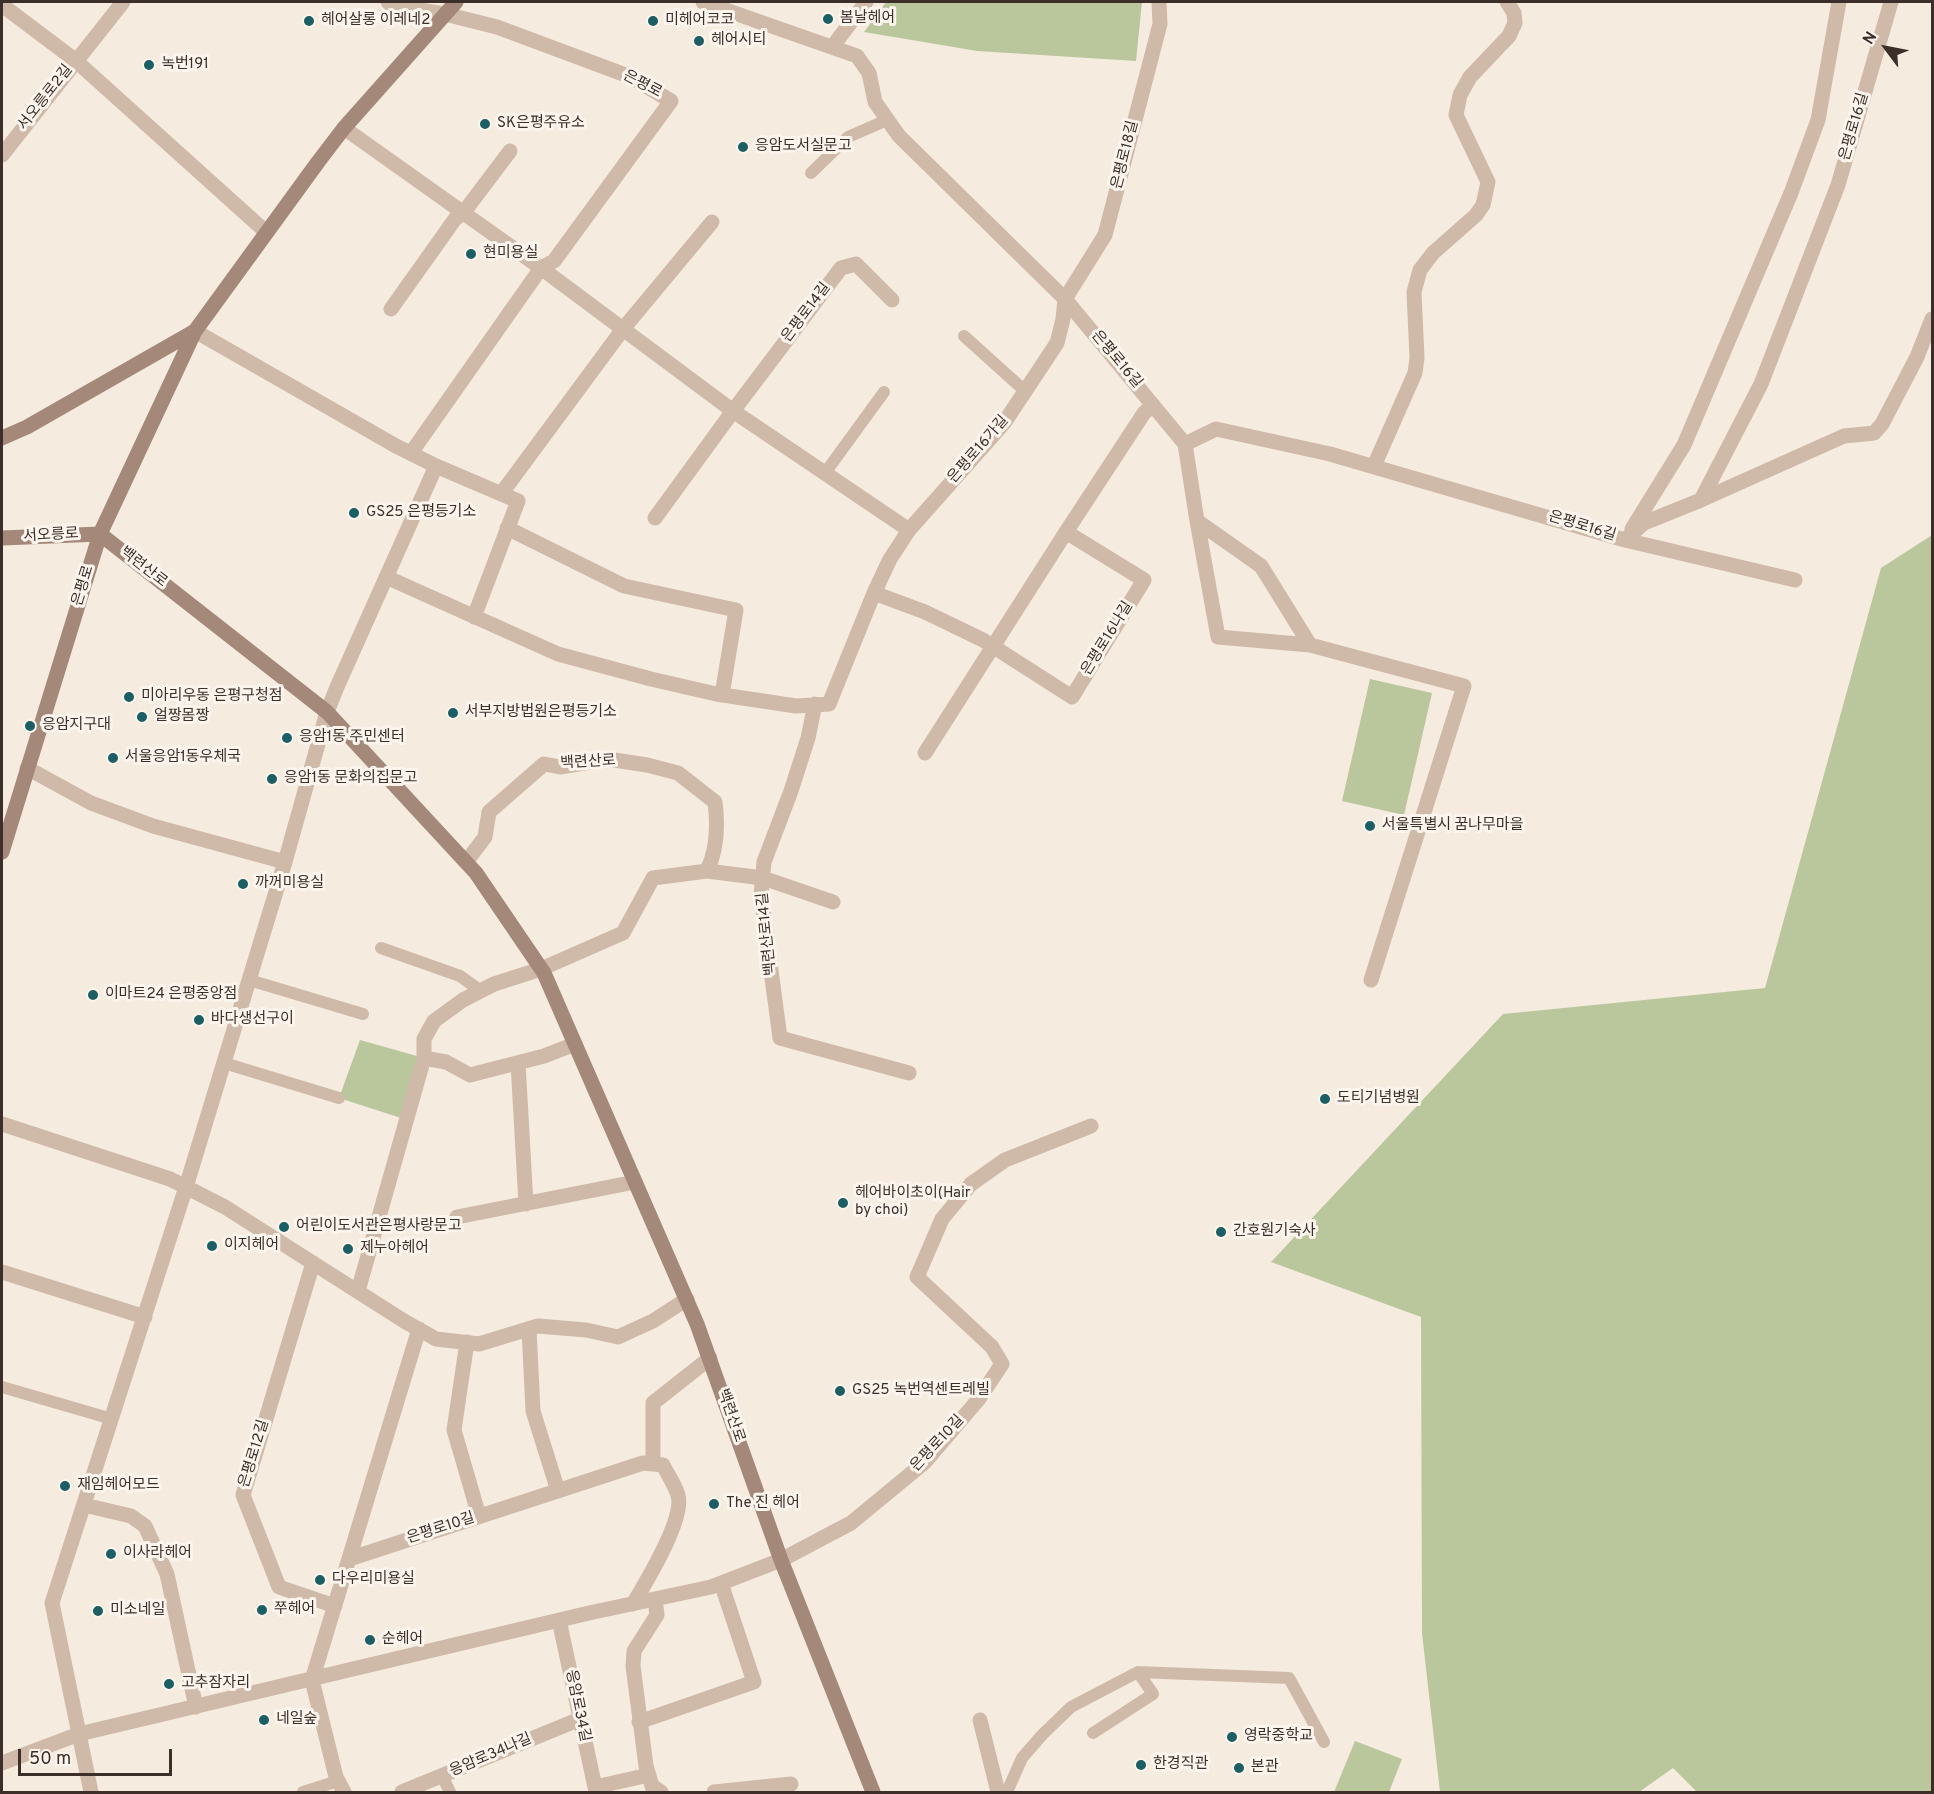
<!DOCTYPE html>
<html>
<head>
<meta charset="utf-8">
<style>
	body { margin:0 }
	#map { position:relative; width:1934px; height:1794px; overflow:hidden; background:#f5ebdf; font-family:Overpass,sans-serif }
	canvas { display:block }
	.frame { position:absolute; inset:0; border:3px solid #3c2f2a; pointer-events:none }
	.north { position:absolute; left:1856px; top:18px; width:60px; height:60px; -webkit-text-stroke:4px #fcf5ed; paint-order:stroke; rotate:302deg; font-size:16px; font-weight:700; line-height:24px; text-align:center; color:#3c2f2a }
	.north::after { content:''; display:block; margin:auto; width:21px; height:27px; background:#3c2f2a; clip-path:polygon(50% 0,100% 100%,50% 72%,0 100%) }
	.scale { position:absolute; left:18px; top:1749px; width:154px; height:27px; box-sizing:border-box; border:3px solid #3c2f2a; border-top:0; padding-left:8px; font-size:18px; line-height:21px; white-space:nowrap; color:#3c2f2a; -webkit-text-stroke:4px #fcf5ed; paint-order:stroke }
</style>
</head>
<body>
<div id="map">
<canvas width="1934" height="1794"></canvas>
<div class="frame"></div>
<div class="north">N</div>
<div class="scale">50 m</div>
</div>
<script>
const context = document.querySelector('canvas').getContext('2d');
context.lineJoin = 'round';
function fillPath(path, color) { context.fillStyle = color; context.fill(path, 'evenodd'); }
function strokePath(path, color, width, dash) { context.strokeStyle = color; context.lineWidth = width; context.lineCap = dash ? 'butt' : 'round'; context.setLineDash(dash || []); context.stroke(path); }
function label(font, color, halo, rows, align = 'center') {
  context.font = font + ' Overpass,"Noto Sans KR",sans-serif'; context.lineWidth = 6; context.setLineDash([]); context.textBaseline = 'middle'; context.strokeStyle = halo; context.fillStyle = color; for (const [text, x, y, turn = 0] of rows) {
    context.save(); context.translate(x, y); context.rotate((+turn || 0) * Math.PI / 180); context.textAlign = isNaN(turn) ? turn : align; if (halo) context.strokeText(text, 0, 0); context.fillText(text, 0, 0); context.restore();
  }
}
const green = new Path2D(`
	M886,2h256l-6,59 -159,-10 -113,-19z
	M1932,535v1257h-235l-24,-24 -34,24h-199l-18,-159 -1,-316 -150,-55 232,-248 262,-26 116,-420z
	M1370,679l62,14 -28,122 -62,-14z
	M360,1040l57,16 -16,62 -62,-20z
	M1355,1741l47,18 -13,33h-55z`);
const service = new Path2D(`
	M811,173l37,-36 39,-17
	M964,336l61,55
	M825,473l59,-81
	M381,948l79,28 21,15
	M249,980l114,34
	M224,1063l115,35
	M2,1387l110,32
	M1093,1733l60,-39 -15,-22
	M442,1776l8,16
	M303,1792l35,-11
	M1007,1792l15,-34 20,-23 29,-28 67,-35 151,6 35,64`);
const minor = new Path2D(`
	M388,2l6,4 51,8 52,13 134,50 40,24 -117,160 -13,7 -130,185
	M703,2l154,54 12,17 6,29 24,34 166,163 120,145 31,-15 114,25 295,86 170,40
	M2,5l73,55 191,172
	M833,46l33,-44
	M344,128l197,140 192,143 176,119
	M2,155l121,-153
	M391,309l64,-90 9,-7 46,-61
	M195,331l201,115 40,20 82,35 -44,116
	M1185,444l12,77 64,45 49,79 154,41 -93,294
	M1374,466l41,-93 2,-15 -3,-66 6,-22 13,-17 43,-38 7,-10 5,-23 -32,-67 4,-20 10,-18 39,-41 6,-13 -1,-10 -7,-11
	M501,494l122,-165 89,-107
	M1701,500l143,-64 30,-3 8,-9 35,-67 15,-38
	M655,518l78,-107 108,-143 15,-4 36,36
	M1197,521l21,116 92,8
	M507,528l117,58 112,24 -14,85
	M1632,529l52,-84 107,-252 27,-73 21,-118
	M1625,540l19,-17 57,-23 60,-116 77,-199 53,-183
	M386,577l172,77 93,25 65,15 80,12 33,-2 45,-111 16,-34 19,-29 95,-107 53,-80 6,-24 2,-20 40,-64 55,-211 -1,-22
	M874,593l51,19 58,28 89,57 72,-117 -78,-48
	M815,704l-7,34 -17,53 -27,71 -3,33 19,143 129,35
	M925,753l141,-221 78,-119 9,-8
	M27,768l64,35 62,23 132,36
	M466,862l19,-25 4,-25 55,-48 16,3 48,-8 39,6 31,8 37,29c3,23 2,48 -8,69
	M424,1058l22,4 24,13 74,-19 31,-12
	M518,1063l8,141
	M2,1124l168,55 55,28 179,114 32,18 43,5 59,-18 48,4 32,7 35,-16 34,-22
	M457,1217l178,-35
	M313,1263l-70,232 36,92 56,19
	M2,1272l143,45
	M358,1291l66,-233v-19l10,-18 29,-21 31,-16 47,-15 82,-36 30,-55 54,-7 56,7 70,24
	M529,1329l4,82 25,80
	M467,1342l-13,88 25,86
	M653,1464v-61l57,-45
	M84,1505l47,11 14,10 22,48 29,133
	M349,1559l294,-96 20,2c5,10 12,20 15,30 7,24 -32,87 -45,109
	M655,1599l2,16 -23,36 -1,15 13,100 6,20 9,6
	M559,1620l37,172
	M980,1720l18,72
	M639,1722l115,-40 -33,-99
	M2,1763l77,-29 510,-121 122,-26 70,-27 70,-37 74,-61 53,-62 24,-36 -10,-17 -75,-70 25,-58 29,-35 34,-24 86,-34
	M595,1787l54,-12
	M91,1792l-39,-189 134,-416 99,-325 42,-150 10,-25 99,-221
	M344,1792l-8,-15 -24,-97 107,-351
	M402,1792l178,-73
	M714,1792l77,-8`);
const secondary = new Path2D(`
	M2,438l25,-11 168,-96
	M100,534l227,178 149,161 68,100 153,351 84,236 92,232
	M2,538l98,-4
	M2,852l98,-318 95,-203 123,-169 26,-34 112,-126`);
const markers = [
	[828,19,6,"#1a5f63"],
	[309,21,6,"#1a5f63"],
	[653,21,6,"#1a5f63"],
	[699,41,6,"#1a5f63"],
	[149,65,6,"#1a5f63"],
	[485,124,6,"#1a5f63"],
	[743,147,6,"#1a5f63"],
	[471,254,6,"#1a5f63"],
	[354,513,6,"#1a5f63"],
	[129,697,6,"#1a5f63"],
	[453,713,6,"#1a5f63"],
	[142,717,6,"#1a5f63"],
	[30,726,6,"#1a5f63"],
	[287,738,6,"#1a5f63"],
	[113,758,6,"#1a5f63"],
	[272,779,6,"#1a5f63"],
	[1370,826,6,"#1a5f63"],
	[243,884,6,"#1a5f63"],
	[93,995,6,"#1a5f63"],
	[199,1020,6,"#1a5f63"],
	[1325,1099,6,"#1a5f63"],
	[843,1203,6,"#1a5f63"],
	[284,1227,6,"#1a5f63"],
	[1221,1232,6,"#1a5f63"],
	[212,1246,6,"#1a5f63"],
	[348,1249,6,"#1a5f63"],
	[840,1391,6,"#1a5f63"],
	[65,1486,6,"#1a5f63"],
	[714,1504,6,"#1a5f63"],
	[111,1554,6,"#1a5f63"],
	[320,1580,6,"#1a5f63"],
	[262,1610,6,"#1a5f63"],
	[98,1611,6,"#1a5f63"],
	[370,1640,6,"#1a5f63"],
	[169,1684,6,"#1a5f63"],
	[264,1720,6,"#1a5f63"],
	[1232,1737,6,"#1a5f63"],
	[1141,1765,6,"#1a5f63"],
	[1239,1768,6,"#1a5f63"]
];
const poiNames = [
	["봄날헤어",840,19],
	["헤어살롱 이레네2",321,21],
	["미헤어코코",665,21],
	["헤어시티",711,41],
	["녹번191",161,65],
	["SK은평주유소",497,124],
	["응암도서실문고",755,147],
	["현미용실",483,254],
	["GS25 은평등기소",366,513],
	["미아리우동 은평구청점",141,697],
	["서부지방법원은평등기소",465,713],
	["얼짱몸짱",154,717],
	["응암지구대",42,726],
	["응암1동 주민센터",299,738],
	["서울응암1동우체국",125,758],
	["응암1동 문화의집문고",284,779],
	["서울특별시 꿈나무마을",1382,826],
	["까꺼미용실",255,884],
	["이마트24 은평중앙점",105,995],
	["바다생선구이",211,1020],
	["도티기념병원",1337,1099],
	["헤어바이초이(Hair",855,1194],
	["by choi)",855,1211],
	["어린이도서관은평사랑문고",296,1227],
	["간호원기숙사",1233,1232],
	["이지헤어",224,1246],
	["제누아헤어",360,1249],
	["GS25 녹번역센트레빌",852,1391],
	["재임헤어모드",77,1486],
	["The 진 헤어",726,1504],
	["이사라헤어",123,1554],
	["다우리미용실",332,1580],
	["쭈헤어",274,1610],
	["미소네일",110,1611],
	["순헤어",382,1640],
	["고추잠자리",181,1684],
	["네일숲",276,1720],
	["영락중학교",1244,1737],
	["한경직관",1153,1765],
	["본관",1251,1768]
];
const streetNames = [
	["은평로",642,85,28],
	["서오릉로2길",46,98,-52],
	["은평로16길",1855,127,-74],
	["은평로18길",1126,155,-76],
	["은평로14길",807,313,-53],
	["은평로16길",1116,360,50],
	["은평로16가길",979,450,-49],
	["은평로16길",1582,527,17],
	["서오릉로",51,536,-3],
	["백련산로",143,568,38],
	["은평로",84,586,-73],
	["은평로16나길",1108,639,-58],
	["백련산로",588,763,-3],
	["백련산로14길",768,934,-96],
	["백련산로",730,1416,71],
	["은평로10길",938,1444,-47],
	["은평로12길",255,1454,-73],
	["은평로10길",441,1529,-18],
	["응암로34길",577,1706,78],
	["응암로34나길",491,1756,-23]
];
fillPath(green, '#bac79d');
strokePath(service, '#cfbaa9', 12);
strokePath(minor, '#cfbaa9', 15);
strokePath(secondary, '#a4887a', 15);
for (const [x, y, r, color] of markers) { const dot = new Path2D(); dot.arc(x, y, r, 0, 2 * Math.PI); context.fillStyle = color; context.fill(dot); strokePath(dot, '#fcf5ed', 2); }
label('15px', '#3c2f2a', '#fcf5ed', poiNames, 'left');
label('15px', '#3c2f2a', '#fcf5ed', streetNames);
</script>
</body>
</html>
